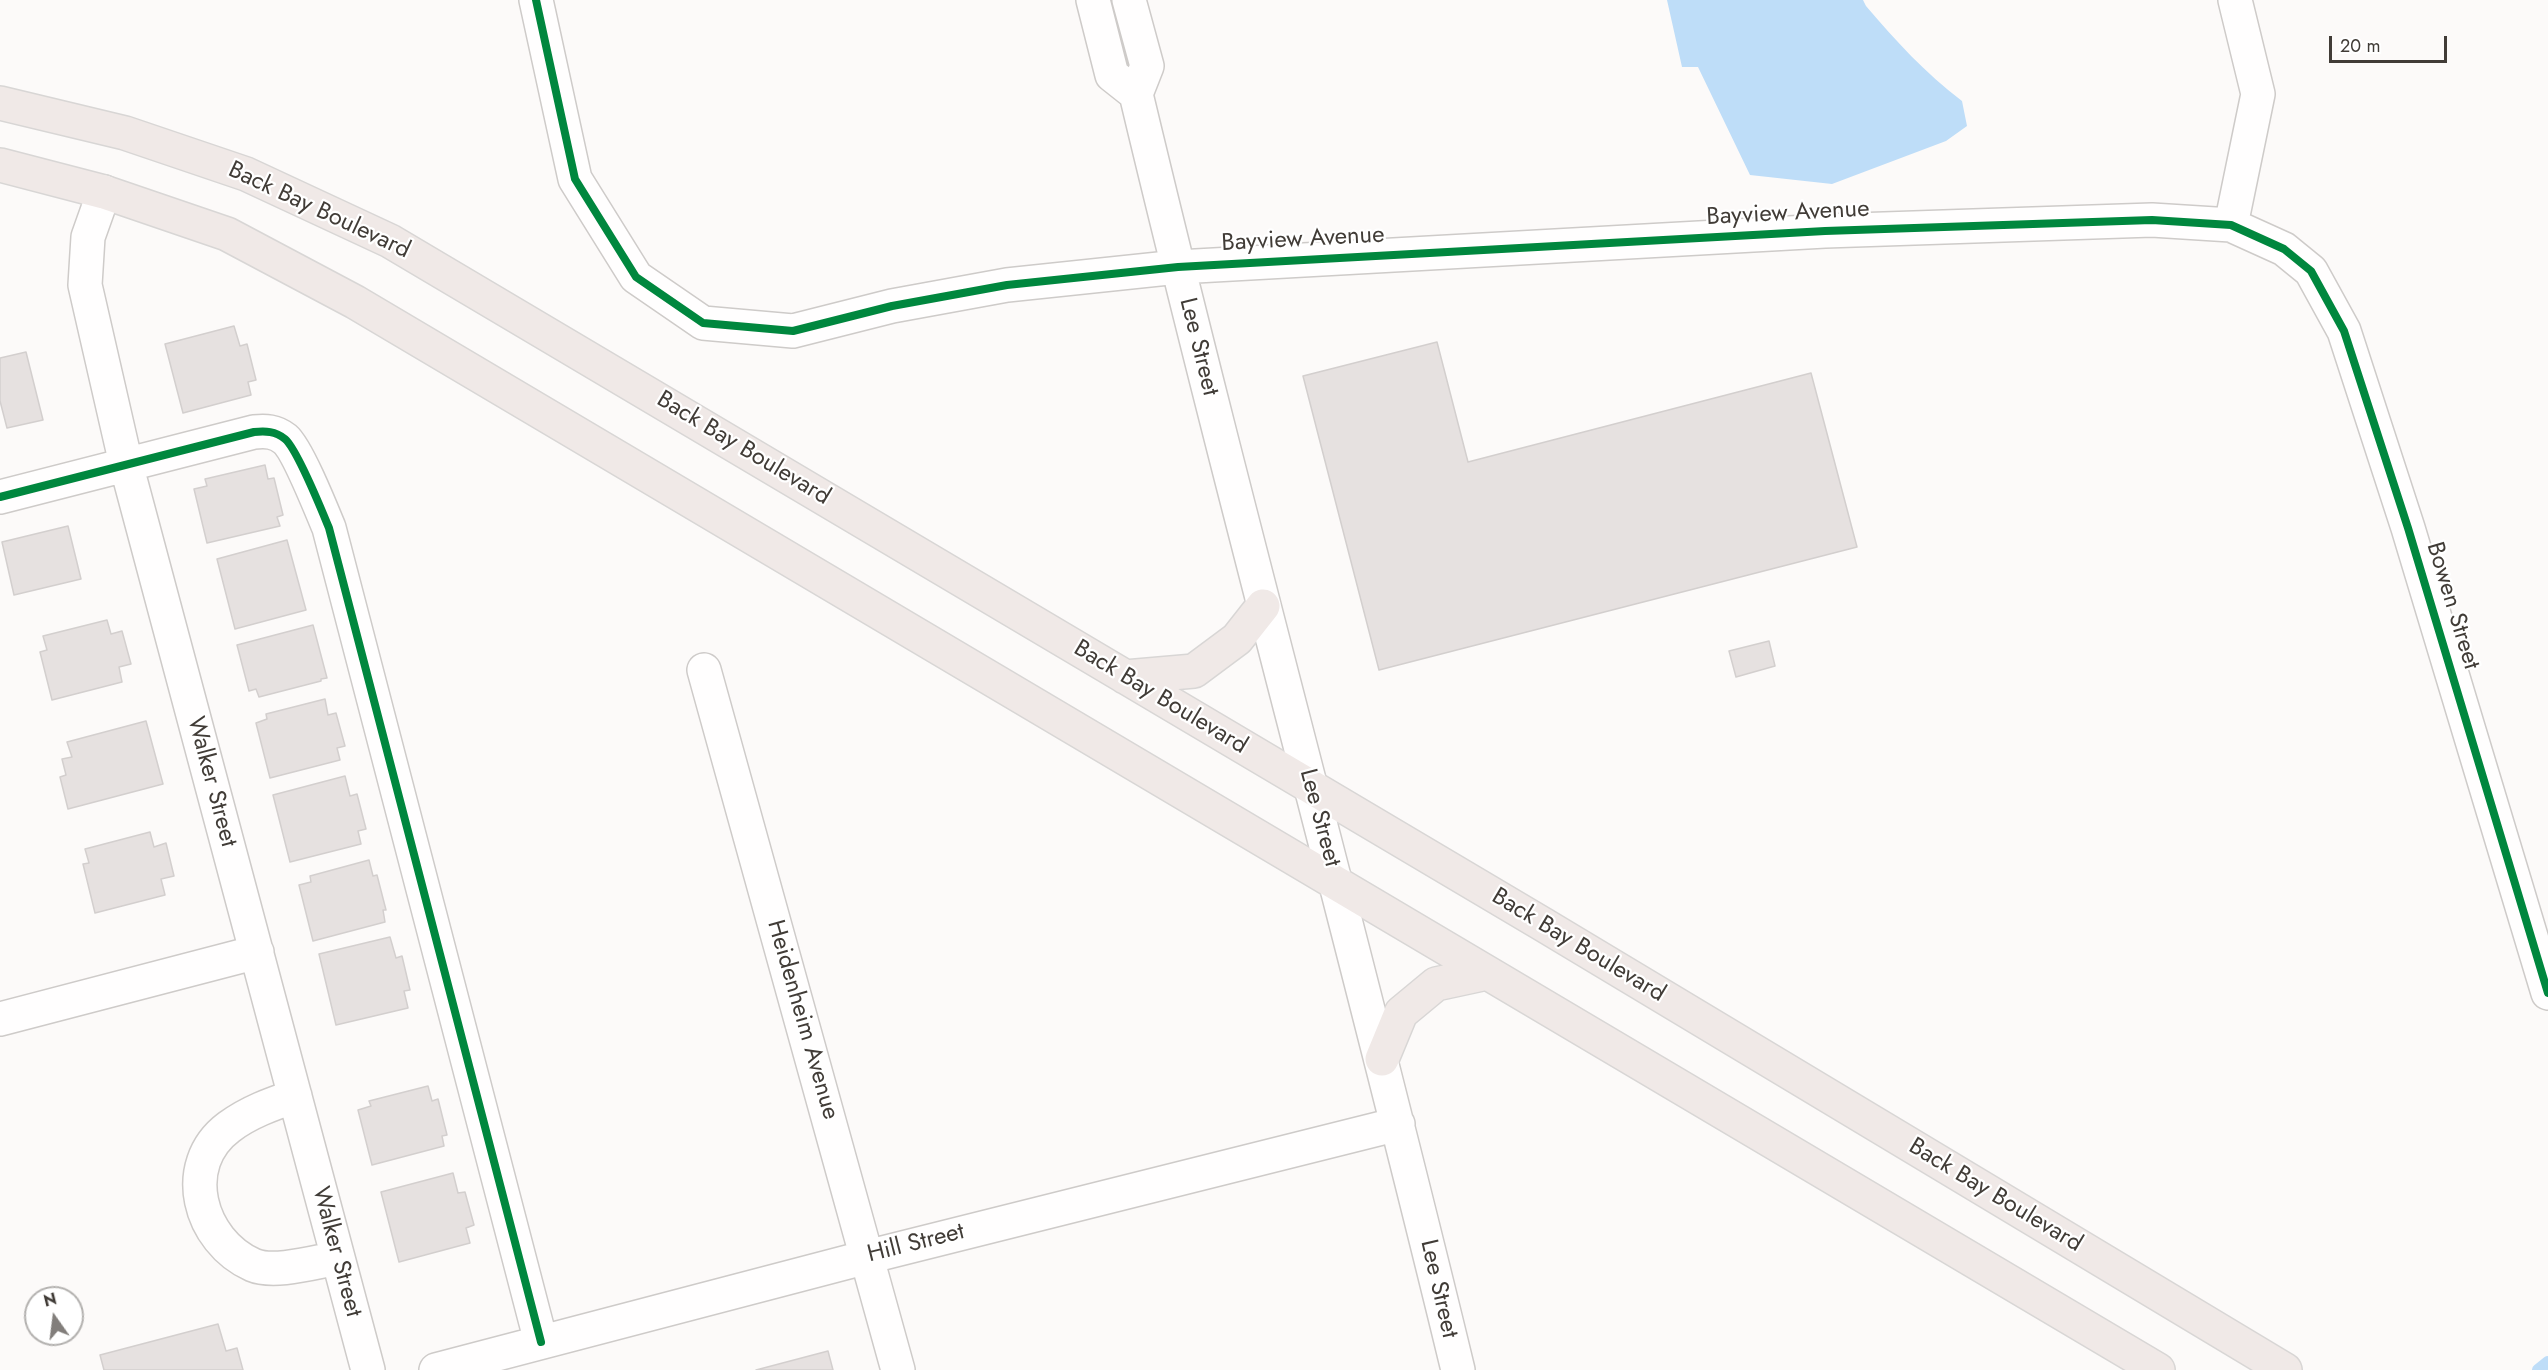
<!DOCTYPE html>
<html>
<head>
<meta charset="utf-8">
<style>
	body { margin:0 }
	#map { position:relative; width:2548px; height:1370px; overflow:hidden; background:#fcfaf9; font-family:Jost,sans-serif }
	canvas { display:block }
	.north { position:absolute; left:24px; top:1286px; width:60px; height:60px; box-sizing:border-box; background:#fff; border:2px solid #b3b1af; border-radius:50%; rotate:346deg; font-size:16px; font-weight:700; line-height:24px; text-align:center; color:#413c37 }
	.north::after { content:''; display:block; margin:auto; width:21px; height:27px; background:#827e7b; clip-path:polygon(50% 0,100% 100%,50% 72%,0 100%) }
	.scale { position:absolute; left:2329px; top:36px; width:118px; height:27px; box-sizing:border-box; border:3px solid #413c37; border-top:0; padding-left:8px; font-size:18px; line-height:21px; white-space:nowrap; color:#413c37; -webkit-text-stroke:4px #fff; paint-order:stroke }
</style>
</head>
<body>
<div id="map">
<canvas width="2548" height="1370"></canvas>
<div class="north">N</div>
<div class="scale">20 m</div>
</div>
<script>
const context = document.querySelector('canvas').getContext('2d');
context.lineJoin = 'round';
function fillPath(path, color) { context.fillStyle = color; context.fill(path, 'evenodd'); }
function strokePath(path, color, width, dash) { context.strokeStyle = color; context.lineWidth = width; context.lineCap = dash ? 'butt' : 'round'; context.setLineDash(dash || []); context.stroke(path); }
function label(font, color, halo, rows, align = 'center') {
  context.font = font + ' Jost,sans-serif'; context.lineWidth = 4.5; context.setLineDash([]); context.textBaseline = 'middle'; context.strokeStyle = halo; context.fillStyle = color; for (const [text, x, y, turn = 0] of rows) {
    context.save(); context.translate(x, y); context.rotate((+turn || 0) * Math.PI / 180); context.textAlign = isNaN(turn) ? turn : align; if (halo) context.strokeText(text, 0, 0); context.fillText(text, 0, 0); context.restore();
  }
}
const water = new Path2D(`
	M1667,0h196l3,6c30,35 59,67 96,95l5,25 -21,15 -114,43 -82,-9 -52,-108h-16z`);
const stream = new Path2D(`
	M2538,1370l10,-8`);
const building = new Path2D(`
	M234,326l6,20 7,-2 9,36 -8,2 3,13 -68,18 -18,-69z
	M1437,342l31,120 343,-89 46,174 -478,123 -76,-294z
	M26,352l17,68 -36,8 -7,-27v-43z
	M265,465l3,14 6,-1 9,37 -6,2 3,9 -73,17 -13,-54 13,-3 -2,-7z
	M68,526l13,53 -67,16 -12,-53z
	M287,540l19,70 -71,19 -18,-70z
	M107,620l4,14 11,-3 9,33 -12,3 3,15 -70,18 -12,-48 7,-2 -4,-14z
	M313,625l14,53 -6,1v2l-62,16 -3,-8 -7,2 -12,-46z
	M1769,641l6,25 -39,11 -7,-26z
	M325,699l3,16 8,-2 9,33 -8,2 3,12 -70,18 -14,-55 11,-4 -1,-5z
	M146,721l17,63 -95,25 -8,-32 6,-2 -4,-16 10,-2 -5,-15z
	M345,776l5,20 7,-2 9,35 -8,2 3,13 -71,18 -17,-67z
	M150,832l4,15 12,-4 8,33 -13,3 4,16 -70,18 -12,-49 6,-1 -4,-14z
	M369,860l4,16 4,-1 9,35h-3l2,12 -72,19 -14,-56 12,-3 -1,-6z
	M390,937l6,21 6,-2 8,34 -6,1 4,17 -72,17 -17,-71z
	M428,1086l4,15 6,-2 9,36 -5,1 2,10 -72,19 -14,-55 13,-4 -2,-5z
	M453,1173l5,20 7,-1 9,33 -8,3 4,15 -71,19 -18,-70z
	M218,1324l8,27 11,-3 6,22h-139l-4,-15z
	M828,1351l5,19h-77z`);
const minor = new Path2D(`
	M536,0l39,179 61,98 67,46 90,8 99,-25 115,-21 171,-18 647,-36 327,-11 79,5 53,24 27,22 33,60 64,197 140,465
	M1093,0l19,75 24,19 11,-28 -18,-66
	M1136,94c102,427 219,849 322,1276
	M104,192l-16,45 -3,48 41,179 242,906
	M2231,225l27,-131 -23,-94
	M0,497l254,-65c12,-1 21,-1 31,7 12,10 37,72 44,89l212,814
	M704,670l194,700
	M0,1019l257,-67
	M295,1096c-23,8 -46,16 -66,31 -51,38 -30,114 24,138 21,9 62,-3 85,-7
	M436,1370l431,-113 531,-133`);
const major = new Path2D(`
	M0,103l125,30 121,41 144,67 1154,684 741,445
	M0,165l104,27 123,42 128,68 1803,1068
	M1125,677l69,-6 43,-32 26,-33
	M1382,1059l19,-46 35,-29 51,-11`);
const cycleway = new Path2D(`
	M536,0l39,179 61,98 67,46 90,8 99,-25 115,-21 171,-18 647,-36 327,-11 79,5 53,24 27,22 33,60 64,197 140,465
	M0,497l254,-65c12,-1 21,-1 31,7 12,10 37,72 44,89l212,814`);
const streetNames = [
	["Back Bay Boulevard",319,211,25],
	["Bayview Avenue",1788,214,-3],
	["Bayview Avenue",1303,240,-3],
	["Lee Street",1198,347,76],
	["Back Bay Boulevard",743,449,31],
	["Bowen Street",2452,606,73],
	["Back Bay Boulevard",1160,698,31],
	["Walker Street",211,782,75],
	["Lee Street",1319,818,75],
	["Back Bay Boulevard",1578,946,31],
	["Heidenheim Avenue",802,1020,74],
	["Back Bay Boulevard",1995,1196,31],
	["Hill Street",916,1244,-14],
	["Walker Street",336,1252,75],
	["Lee Street",1438,1289,77]
];
fillPath(water, '#beddf8');
strokePath(stream, '#beddf8', 12);
fillPath(building, '#e6e1e0');
strokePath(building, '#d3cfce', 1.5);
strokePath(minor, '#cecbc9', 36);
strokePath(major, '#d8d6d5', 36);
strokePath(minor, '#fffefe', 33);
strokePath(major, '#f0e9e7', 33);
strokePath(cycleway, '#00873e', 8);
label('24px', '#413c37', '#fff', streetNames);
</script>
</body>
</html>
